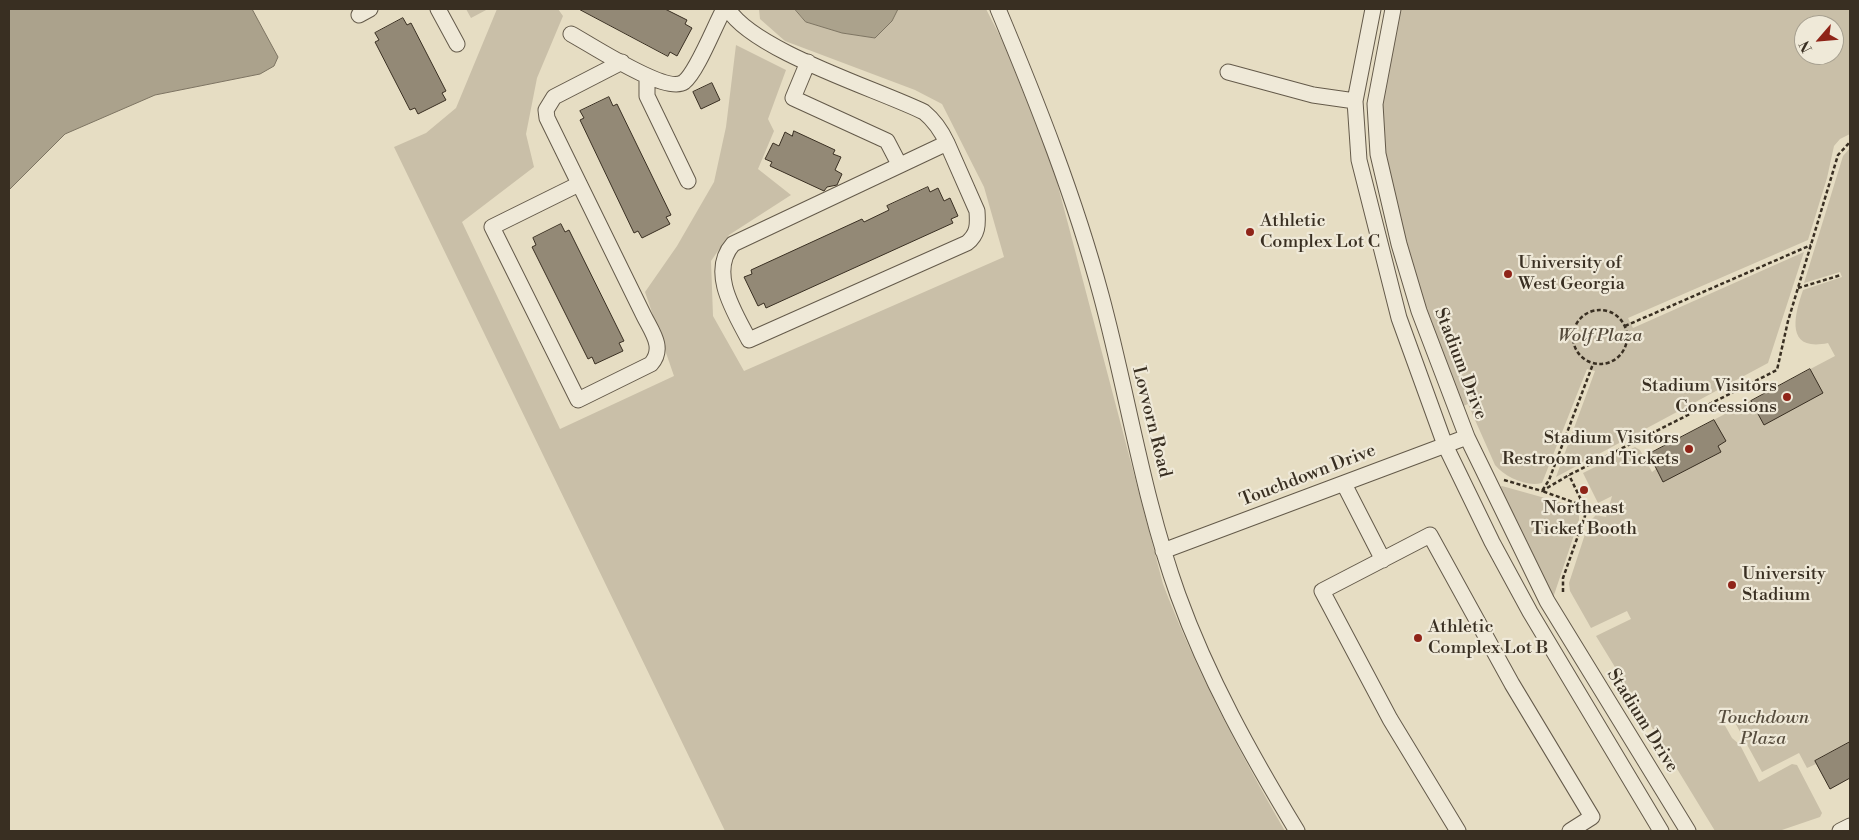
<!DOCTYPE html>
<html>
<head>
<meta charset="utf-8">
<style>
	body { margin:0 }
	#map { position:relative; width:1859px; height:840px; overflow:hidden; background:#e6ddc3; font-family:"Libre Bodoni",serif }
	canvas { display:block }
	.frame { position:absolute; inset:0; border:10px solid #392f22; pointer-events:none }
	.north { position:absolute; left:1794px; top:15px; width:50px; height:50px; box-sizing:border-box; background:#efe9d8; border:1px solid #a69f8f; border-radius:50%; rotate:243deg; font-size:14px; font-weight:700; line-height:20px; text-align:center; color:#392f22 }
	.north::after { content:''; display:block; margin:auto; width:18px; height:22px; background:#8f2418; clip-path:polygon(50% 0,100% 100%,50% 72%,0 100%) }
</style>
</head>
<body>
<div id="map">
<canvas width="1859" height="840"></canvas>
<div class="frame"></div>
<div class="north">N</div>
</div>
<script>
const context = document.querySelector('canvas').getContext('2d');
context.lineJoin = 'round';
function fillPath(path, color) { context.fillStyle = color; context.fill(path, 'evenodd'); }
function strokePath(path, color, width, dash) { context.strokeStyle = color; context.lineWidth = width; context.lineCap = dash ? 'butt' : 'round'; context.setLineDash(dash || []); context.stroke(path); }
function label(font, color, halo, rows, align = 'center') {
  context.font = font + ' "Libre Bodoni",serif'; context.lineWidth = 4.5; context.setLineDash([]); context.textBaseline = 'middle'; context.strokeStyle = halo; context.fillStyle = color; for (const [text, x, y, turn = 0] of rows) {
    context.save(); context.translate(x, y); context.rotate((+turn || 0) * Math.PI / 180); context.textAlign = isNaN(turn) ? turn : align; if (halo) context.strokeText(text, 0, 0); context.fillText(text, 0, 0); context.restore();
  }
}
const green = new Path2D(`
	M466,9h22l-17,9z
	M497,9h61l5,7 -26,62 -11,56 8,33 -72,55 98,207 114,-53 -29,-84 32,-46 37,-64 12,-55 10,-82 50,25 -18,49 6,12 -16,38 33,26 -62,40 -18,26 2,55 31,55 260,-114 -20,-70 -42,-83 -27,-14 -130,-49 -25,-22 -1,-10h36l11,13 36,11 33,5 17,-17 6,-12h88l18,35 49,123 110,417c34,89 75,165 122,247h-560l-331,-684 32,-14 30,-25z
	M1397,9h453v125l-10,5 -6,7 -7,32 -19,62 -180,78 5,10 171,-76 -36,111 -212,114 39,-106 -8,-2 -45,114c-16,4 -37,-6 -47,-18l-27,-61 -9,4 -21,-53 -53,-180 -4,-75zM1804,25h30v30h-30z
	M1850,148v630l-20,11 -14,-25 -9,4 -8,-15 -37,19 -30,-55 -9,5 9,16 8,7 19,37 33,-18 5,1 25,48 -2,4 -41,14h-64l-119,-195 35,-17 -4,-8 -36,17 -21,-37 -1,-8 20,-61 7,-7 10,2 6,-21 -14,7 -15,-30 52,-26 5,3 12,22 4,-3 -7,-15 186,-98 -7,-13c-43,9 -34,-27 -25,-53l39,-13 -2,-5 -36,11 39,-127z
	M1502,486l68,19 9,6v9l-26,78 -58,-108z`);
const water = new Path2D(`
	M9,9h243l26,48 -4,9 -14,8 -105,21 -90,39 -56,56z
	M795,9h103l-6,12 -17,17 -33,-5 -36,-11z`);
const building = new Path2D(`
	M579,9h86l22,11 -2,4 7,4 -15,28 -7,-4 -2,4z
	M403,18l4,7 4,-2 35,68 -4,2 4,7 -28,14 -3,-6 -5,2 -35,-68 4,-2 -4,-7z
	M712,83l8,17 -19,9 -8,-17z
	M609,97l4,9 4,-2 54,111 -5,2 4,7 -28,14 -4,-7 -4,2 -54,-113 4,-2 -4,-7z
	M794,131l41,19 -2,4 8,3 -6,13 7,4 -5,11 -10,2 -3,4 -54,-25 2,-4 -7,-3 8,-16 6,3 6,-14 7,4z
	M928,187l2,5 8,-4 6,13 6,-3 8,18 -7,3 2,4 -187,85 -2,-5 -6,3 -14,-29 8,-3 -1,-4 111,-51 2,3 25,-12 -2,-4z
	M561,224l4,8 4,-2 55,111 -5,2 4,8 -28,13 -3,-7 -4,2 -56,-112 4,-2 -3,-7z
	M1810,369l13,24 -59,32 -13,-24z
	M1714,420l12,21 -8,5 3,6 -58,30 -14,-28z
	M1850,742v36l-20,11 -15,-28z`);
const path = new Path2D(`
	M1798,288l43,-13
	M1573 337a27 27 0 1 1 54 0a27 27 0 1 1-54 0Z
	M1625,326l186,-81
	M1504,480l38,11 27,-16 208,-105 11,-49 50,-166 12,-13
	M1584,506l-42,-15 7,-11 44,-116
	M1563,592v-14l22,-62 -1,-10 -15,-31`);
const minor = new Path2D(`
	M438,9l19,35
	M728,9c26,42 149,80 196,103 11,9 17,18 23,31l30,68c1,14 1,23 -10,32l-218,97c-14,-27 -41,-68 -16,-96l214,-101
	M998,9c39,93 77,189 103,286 27,100 42,203 77,300 30,83 73,160 119,236
	M1373,9l-18,92 4,59 40,158 46,127 47,97 38,70 131,219
	M1393,9l-18,95 3,50 21,90 20,67 48,126 80,164 141,230
	M359,15l11,-6
	M571,34c19,10 95,61 113,48 13,-10 31,-57 40,-73
	M808,62l-15,36 94,43 12,23
	M1228,72l85,23 42,6
	M647,77v19l41,85
	M579,184l-87,43 86,173 73,-36c14,-16 1,-32 -7,-48l-97,-198 -1,-8 8,-13 68,-35
	M1344,484l39,76
	M1163,551l304,-114
	M1458,831l-68,-112 -68,-128 108,-56 82,149 80,133 -22,14
	M1840,831l10,-5`);
const markers = [
	[1250,232,5,"#8f2418"],
	[1508,274,5,"#8f2418"],
	[1787,397,5,"#8f2418"],
	[1689,449,5,"#8f2418"],
	[1584,490,5,"#8f2418"],
	[1732,585,5,"#8f2418"],
	[1418,638,5,"#8f2418"]
];
const poiNames = [
	["Athletic",1260,222],
	["Complex Lot C",1260,243],
	["University of",1518,264],
	["West Georgia",1518,285],
	["Stadium Visitors",1777,387,"right"],
	["Concessions",1777,408,"right"],
	["Stadium Visitors",1679,439,"right"],
	["Restroom and Tickets",1679,460,"right"],
	["Northeast",1584,509,"center"],
	["Ticket Booth",1584,530,"center"],
	["University",1742,575],
	["Stadium",1742,596],
	["Athletic",1428,628],
	["Complex Lot B",1428,649]
];
const parkNames = [
	["Wolf Plaza",1600,337],
	["Touchdown",1763,719],
	["Plaza",1763,740]
];
const streetNames = [
	["Stadium Drive",1460,364,69],
	["Lovvorn Road",1151,422,76],
	["Touchdown Drive",1308,476,-21],
	["Stadium Drive",1642,721,58]
];
fillPath(green, '#c9bfa8');
fillPath(water, '#aba28c');
strokePath(water, '#7d7462', 1);
fillPath(building, '#938976');
strokePath(building, '#392f22', 1);
strokePath(minor, '#645a4a', 17);
strokePath(path, '#392f22', 2.5, [4, 2.5]);
strokePath(minor, '#efe9d8', 15);
for (const [x, y, r, color] of markers) { const dot = new Path2D(); dot.arc(x, y, r, 0, 2 * Math.PI); context.fillStyle = color; context.fill(dot); strokePath(dot, '#efe9d8', 2); }
label('18px', '#392f22', '#efe9d8', poiNames, 'left');
label('italic 18px', '#564c3d', '#efe9d8', parkNames);
label('18px', '#392f22', '#efe9d8', streetNames);
</script>
</body>
</html>
